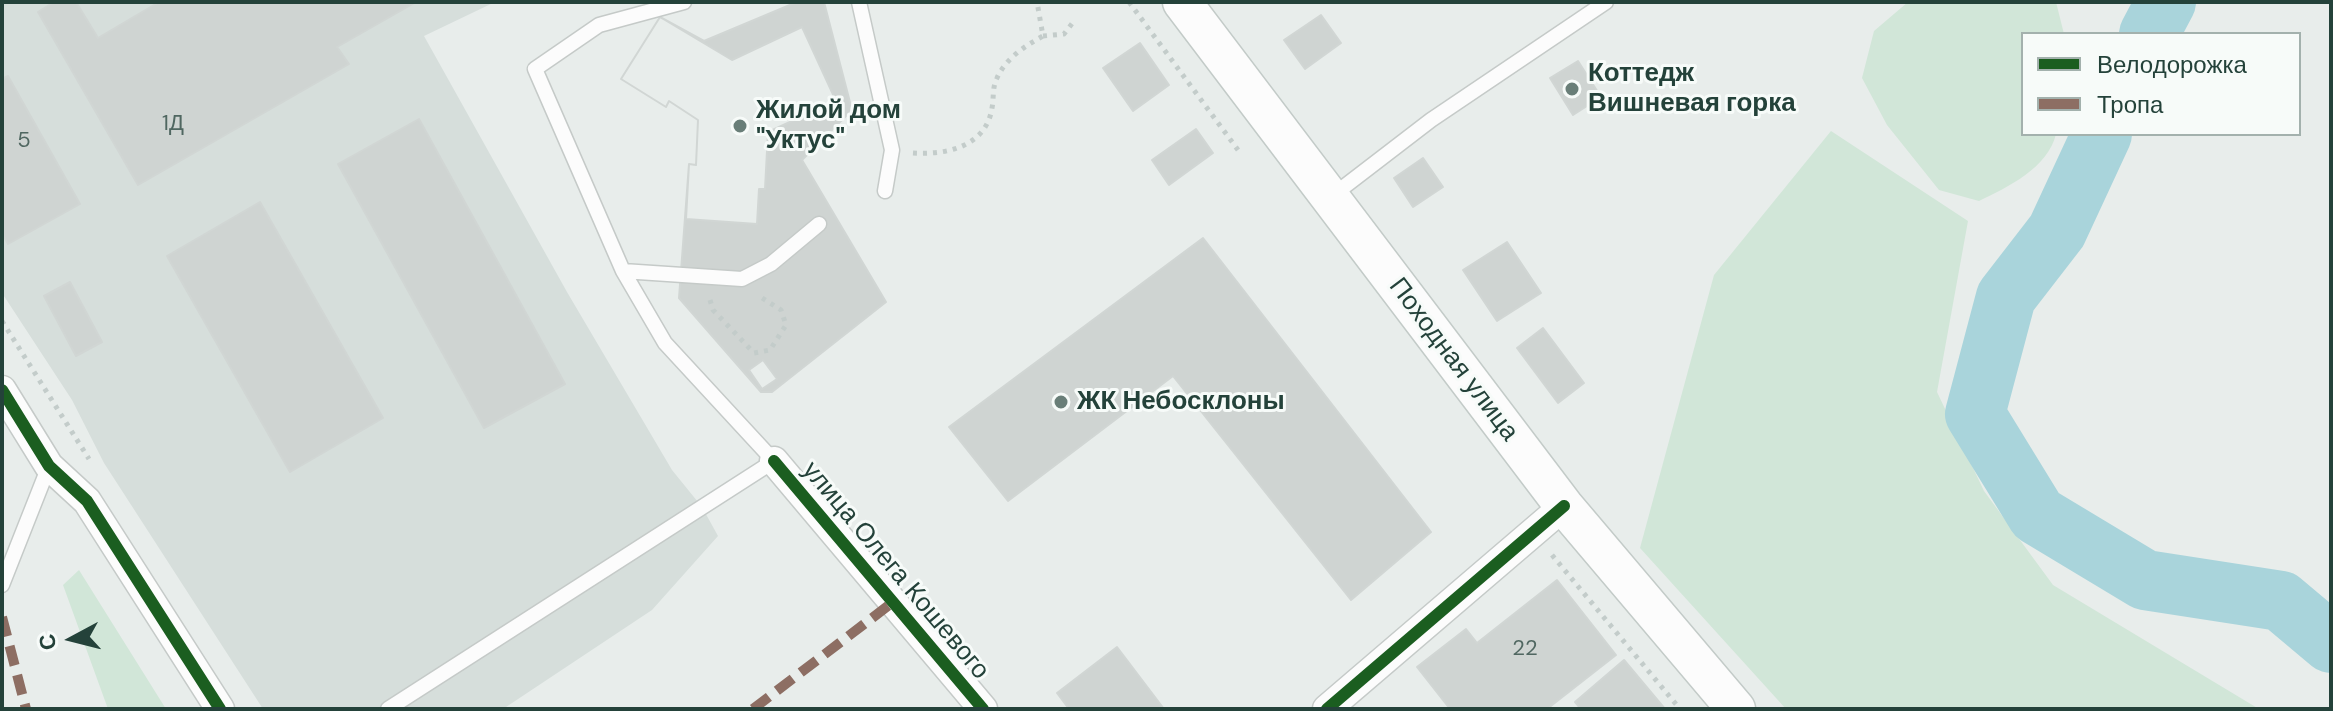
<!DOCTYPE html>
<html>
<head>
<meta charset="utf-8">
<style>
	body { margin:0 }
	#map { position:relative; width:2333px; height:711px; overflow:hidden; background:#e8edeb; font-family:"DM Sans",sans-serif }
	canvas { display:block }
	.frame { position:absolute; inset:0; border:4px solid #24423a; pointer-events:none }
	.legend { position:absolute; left:2021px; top:32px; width:280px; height:104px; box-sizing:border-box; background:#f7fbf9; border:2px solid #a3b1ad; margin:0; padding:10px 14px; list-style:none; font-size:24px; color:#24423a }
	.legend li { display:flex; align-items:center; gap:16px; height:40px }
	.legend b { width:40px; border:2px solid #a3b1ad }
	.north { position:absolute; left:32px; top:599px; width:80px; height:80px; -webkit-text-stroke:6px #f7fbf9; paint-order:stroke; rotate:263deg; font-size:22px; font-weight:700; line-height:32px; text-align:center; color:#24423a }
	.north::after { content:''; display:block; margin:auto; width:28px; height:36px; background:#24423a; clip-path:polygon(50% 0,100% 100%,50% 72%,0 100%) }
</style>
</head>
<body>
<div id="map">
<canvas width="2333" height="711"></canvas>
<div class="frame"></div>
<ul class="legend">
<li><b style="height:10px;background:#1b5e20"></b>Велодорожка</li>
<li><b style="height:10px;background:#8d6e63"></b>Тропа</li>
</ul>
<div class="north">С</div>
</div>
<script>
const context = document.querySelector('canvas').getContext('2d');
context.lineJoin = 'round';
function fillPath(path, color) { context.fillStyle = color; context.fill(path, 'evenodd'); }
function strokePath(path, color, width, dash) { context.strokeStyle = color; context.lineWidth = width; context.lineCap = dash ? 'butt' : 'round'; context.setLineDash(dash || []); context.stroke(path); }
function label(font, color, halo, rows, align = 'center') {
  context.font = font + ' "DM Sans",sans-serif'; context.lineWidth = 6; context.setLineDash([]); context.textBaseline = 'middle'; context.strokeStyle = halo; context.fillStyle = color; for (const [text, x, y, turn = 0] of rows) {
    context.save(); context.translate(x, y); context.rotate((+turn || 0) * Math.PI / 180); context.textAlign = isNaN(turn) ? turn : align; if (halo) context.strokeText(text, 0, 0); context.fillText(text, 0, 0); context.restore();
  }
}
const built = new Path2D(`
	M2,2h493l-71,34 143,256 105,178 30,37 16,29 -66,74 -149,99h-240l-159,-246 -32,-63 -70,-107z`);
const green = new Path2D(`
	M1908,2h148l8,32h-41v100h33c-8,34 -48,53 -77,67l-40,-11 -52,-65 -25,-47 12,-47z
	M1831,131l137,90 -31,171 47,99 69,94 206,124h-473l-146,-161 74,-273z
	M79,570l87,139h-58l-45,-124z`);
const river = new Path2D(`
	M2149,34l17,-32
	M2102,134l-45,97 -51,66 -31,117 62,101 108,65 136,21 50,42`);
const building = new Path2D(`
	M54,2h22l22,36 61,-36h257l-79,45 12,17 -211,121 -100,-173z
	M797,2h27l28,108 -50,50 84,142 -114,90h-11l-82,-94 10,-134 7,1 2,-45 -29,-19 -3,6 -45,-28 39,-62 44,24z
	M1321,15l20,28 -36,26 -21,-29z
	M660,17l72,43 70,-33 34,74 -68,31 -3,57h-6l-2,35 -71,-5 3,-55 7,1 2,-45 -29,-19 -3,6 -45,-28z
	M1140,43l29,42 -36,26 -30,-43z
	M1578,61l23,36 -28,18 -23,-37z
	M8,76l72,128 -72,40 -6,-11v-154z
	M419,119l146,265 -81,44 -146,-264z
	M1196,129l17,24 -44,32 -17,-25z
	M1423,158l20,29 -30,20 -19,-29z
	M260,202l123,216 -93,54 -123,-216z
	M1203,238l228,294 -80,68 -178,-224 -165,125 -59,-74z
	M1507,242l34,51 -44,28 -34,-51z
	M70,282l32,60 -26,14 -32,-60z
	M1543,328l41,55 -26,20 -41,-55z
	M763,360l14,19 -15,10 -13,-19z
	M1557,580l59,75 -69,54h-97l-33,-42 49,-38 11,14z
	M1117,647l47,62h-95l-12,-16z
	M1624,660l41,49h-84l-6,-7z`);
const path = new Path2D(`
	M1129,2l109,148
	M1043,36l21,-2 10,-13
	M913,153c33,2 73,-6 79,-45 2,-10 0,-20 5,-30 9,-20 28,-32 46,-42l-6,-34
	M710,300l3,10 41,43 16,-3 16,-25 -5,-15 -22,-14
	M2,321l87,138
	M1552,555l128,154`);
const lane = new Path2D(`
	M859,2l33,148 -7,41
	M1332,196l99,-76 175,-118
	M623,271l119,8 29,-15 48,-40
	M2,585l47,-119
	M388,709l386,-248 -109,-118 -42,-72 -88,-202 64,-44 85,-23`);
const street = new Path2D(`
	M2,390l47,76 38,35 133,208
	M774,461l209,248
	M1327,709l237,-203`);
const secondary = new Path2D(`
	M1182,2l382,504 172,203`);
const quiet = new Path2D(`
	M2,617l24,92
	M753,709l140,-107`);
const cycleway = new Path2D(`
	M2,390l47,76 38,35 133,208
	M774,461l209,248
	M1327,709l237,-203`);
const markers = [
	[1572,89,8,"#697e78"],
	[740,126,8,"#697e78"],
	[1061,402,8,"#697e78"]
];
const numberNames = [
	["1Д",173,124],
	["5",24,141],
	["22",1525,649]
];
const poiNames = [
	["Коттедж",1588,74],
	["Вишневая горка",1588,104],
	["Жилой дом",756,111],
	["\"Уктус\"",756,141],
	["ЖК Небосклоны",1077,402]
];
const streetNames = [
	["Походная улица",1453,360,53],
	["улица Олега Кошевого",895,571,50]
];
fillPath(built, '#d6dedb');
fillPath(green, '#d1e6d8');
strokePath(river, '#a9d4db', 60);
fillPath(building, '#cfd4d2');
strokePath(building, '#d1d6d4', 2);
strokePath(lane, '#c5cac8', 17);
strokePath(street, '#c5cac8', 31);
strokePath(secondary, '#c3cbc8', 41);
strokePath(path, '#c3ccca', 5, [4, 6]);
strokePath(lane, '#fcfcfc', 14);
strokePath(street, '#fcfcfc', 28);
strokePath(secondary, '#fcfcfc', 38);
strokePath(quiet, '#8d6e63', 10, [20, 10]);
strokePath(cycleway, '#1b5e20', 12);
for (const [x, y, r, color] of markers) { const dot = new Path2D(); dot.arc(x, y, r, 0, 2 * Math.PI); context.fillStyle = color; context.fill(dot); strokePath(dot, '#f7fbf9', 3); }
label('22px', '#506761', null, numberNames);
label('bold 26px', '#24423a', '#f7fbf9', poiNames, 'left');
label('26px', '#24423a', '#f7fbf9', streetNames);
</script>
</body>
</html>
